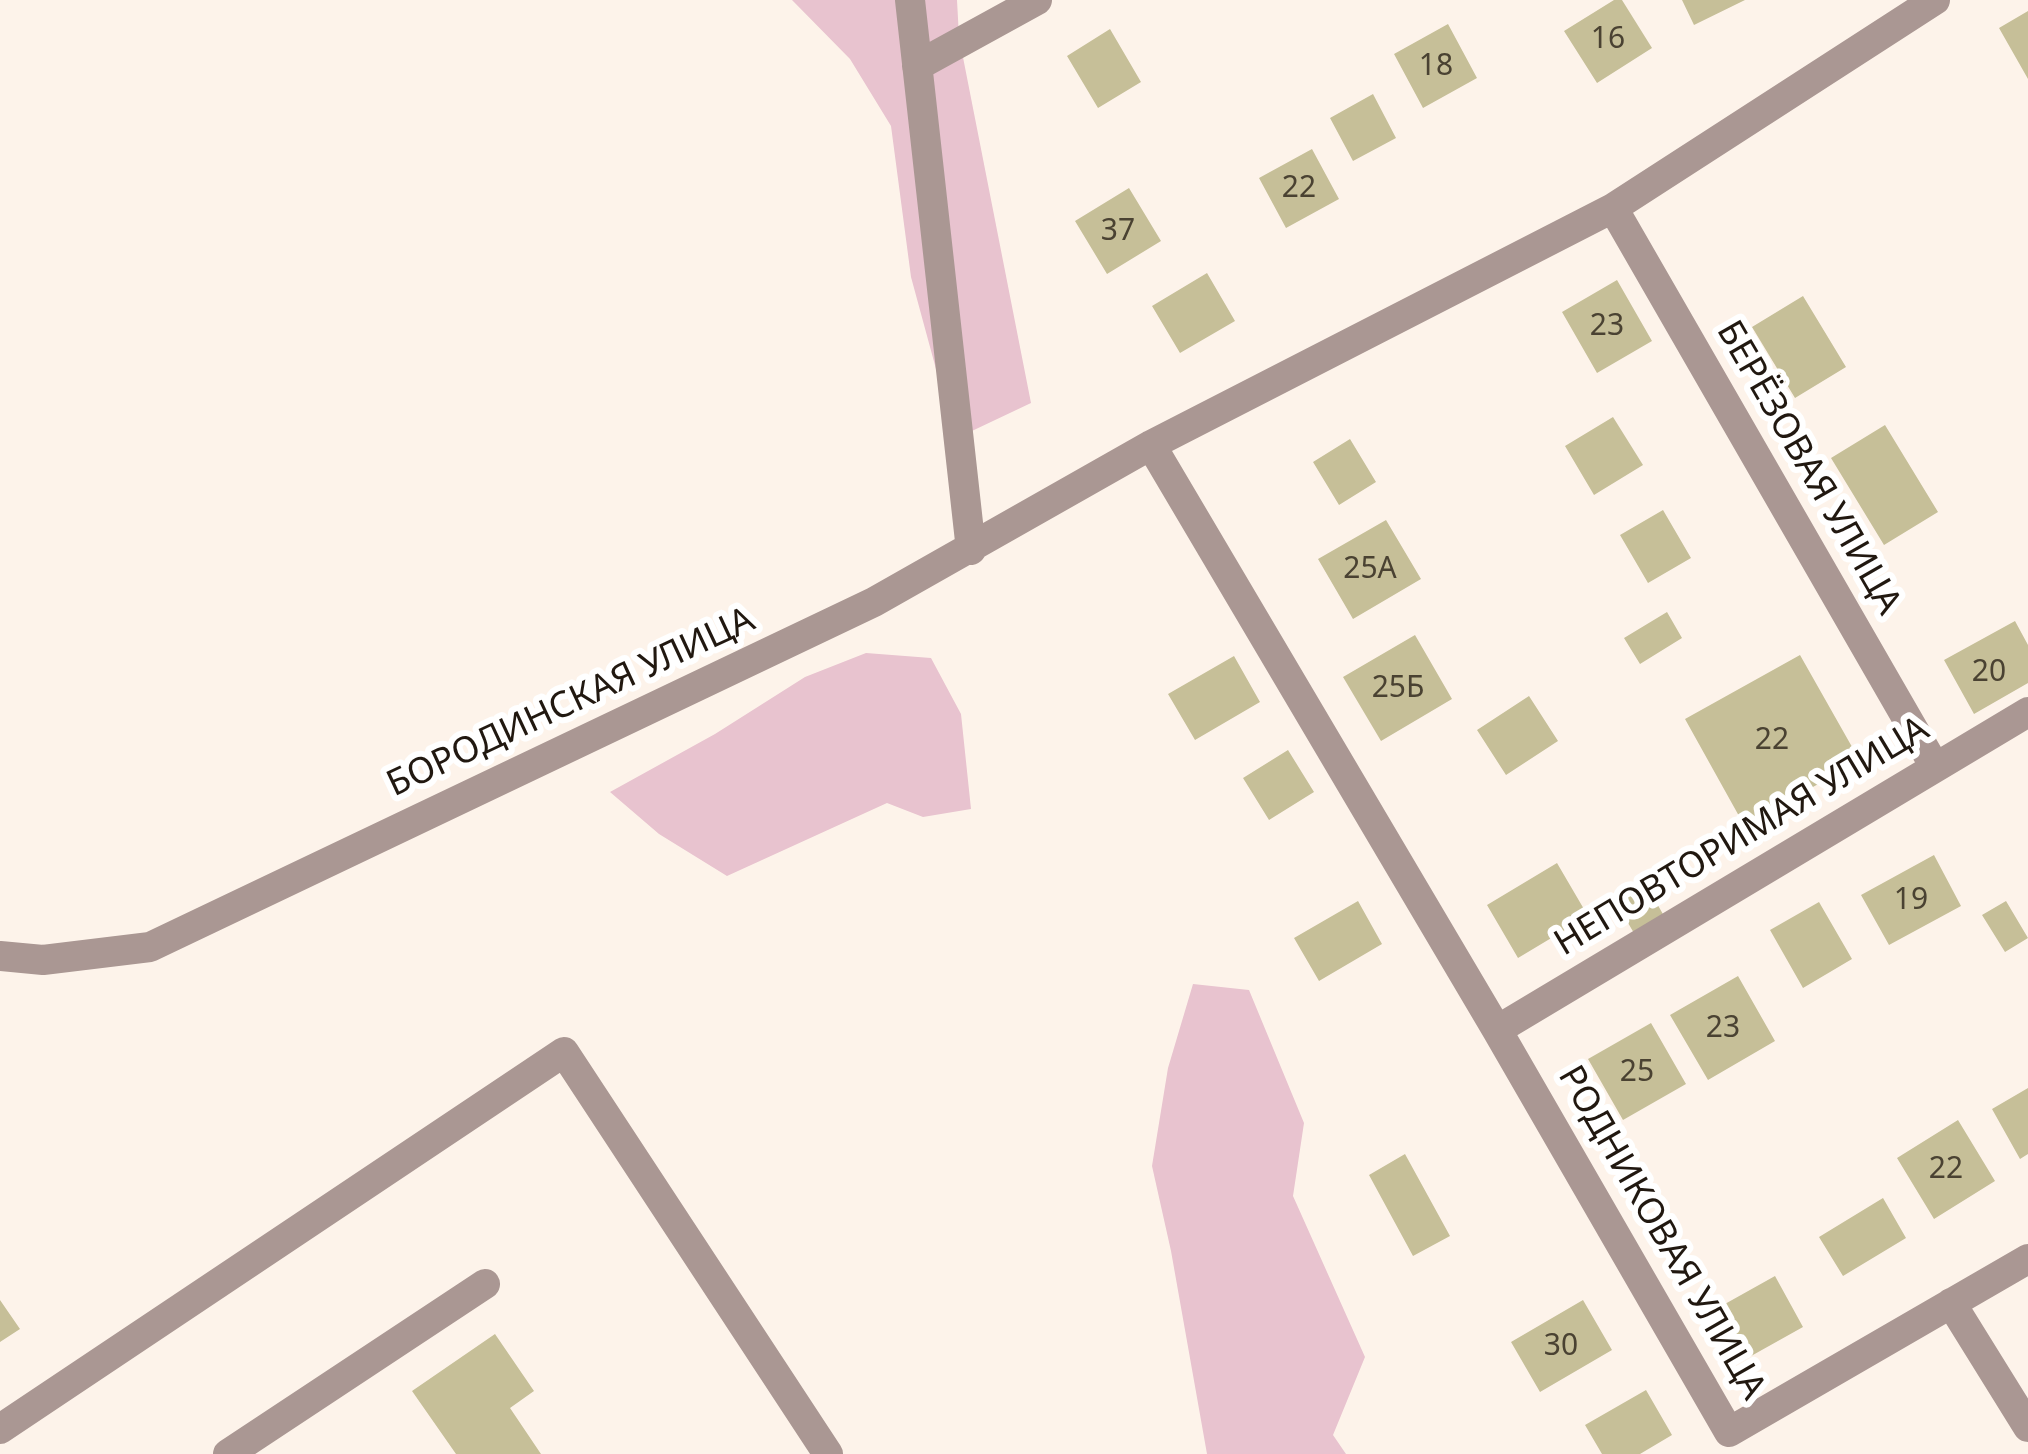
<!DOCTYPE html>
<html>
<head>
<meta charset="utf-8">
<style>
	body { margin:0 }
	canvas { display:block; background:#fdf3ea }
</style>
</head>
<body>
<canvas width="2028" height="1454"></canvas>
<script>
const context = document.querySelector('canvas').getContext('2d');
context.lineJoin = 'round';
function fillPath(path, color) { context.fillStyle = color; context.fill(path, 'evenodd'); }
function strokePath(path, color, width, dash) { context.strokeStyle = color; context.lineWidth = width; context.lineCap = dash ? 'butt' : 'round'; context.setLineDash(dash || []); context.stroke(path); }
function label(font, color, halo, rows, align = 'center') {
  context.font = font + ' "Noto Sans",sans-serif'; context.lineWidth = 12; context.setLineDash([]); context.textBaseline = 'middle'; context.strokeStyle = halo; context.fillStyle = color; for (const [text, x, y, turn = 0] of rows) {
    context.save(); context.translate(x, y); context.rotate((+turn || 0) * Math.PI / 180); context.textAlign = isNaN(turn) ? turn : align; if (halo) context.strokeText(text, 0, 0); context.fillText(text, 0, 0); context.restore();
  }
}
const green = new Path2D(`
	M792,0h165l2,37 72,366 -76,36 -44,-162 -20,-151 -41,-67z
	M866,653l65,5 30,56 10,95 -48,8 -36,-14 -160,73 -68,-42 -49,-42 105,-58 90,-57z
	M1193,984l56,6 55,133 -11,73 72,161 -32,78 13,19h-139l-36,-203 -19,-85 16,-98z`);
const building = new Path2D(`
	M1614,0h8l30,48 -55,35 -33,-52z
	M1682,0h63l-51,25z
	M2028,11v68l-29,-51z
	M1448,24l29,54 -54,30 -29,-54z
	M1110,29l31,53 -43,26 -31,-52z
	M1373,94l23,44 -43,23 -23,-43z
	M1312,149l27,50 -53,29 -27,-50z
	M1129,188l32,53 -54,33 -32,-53z
	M1207,273l28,48 -55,32 -28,-47z
	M1617,280l35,61 -55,32 -35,-61z
	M1803,296l43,71 -51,31 -43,-71z
	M1613,417l30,48 -49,30 -29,-49z
	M1885,425l53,87 -54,33 -53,-87z
	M1350,439l26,43 -37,23 -26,-43z
	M1663,510l28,48 -43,25 -28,-48z
	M1386,520l35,59 -68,40 -35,-60z
	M1667,612l15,26 -42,26 -16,-26z
	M2015,621l13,24v38l-54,31 -30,-54z
	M1415,635l37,64 -71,42 -38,-64z
	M1800,655l60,106 -116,64 -59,-106z
	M1234,656l26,46 -65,38 -27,-46z
	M1529,696l29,45 -52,34 -29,-45z
	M1288,750l26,42 -45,28 -26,-42z
	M1934,855l27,51 -72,39 -28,-50z
	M1557,863l31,53 -70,42 -31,-53z
	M1647,886l21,37 -30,17 -21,-36z
	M1358,901l24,43 -63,37 -25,-43z
	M2006,901l22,37 -23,14 -23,-37z
	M1819,902l33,57 -49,29 -33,-58z
	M1738,976l37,65 -67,39 -38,-65z
	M1651,1023l35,61 -63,36 -35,-61z
	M2028,1088v66l-8,5 -28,-50z
	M1958,1120l37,61 -61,38 -37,-61z
	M1405,1154l45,82 -37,20 -44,-81z
	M1883,1198l23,40 -63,38 -24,-39z
	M1775,1276l28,51 -68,38 -28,-51z
	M0,1300l20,29 -20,13z
	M1583,1300l29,50 -72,42 -29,-50z
	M495,1334l39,57 -24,17 31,46h-85l-44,-63z
	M1646,1390l26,45 -32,19h-38l-17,-29z`);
const minor = new Path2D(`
	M910,0l61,550
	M917,66l120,-66
	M1613,208l322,559
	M1151,445l346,585 232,402 299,-173
	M0,956l43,4 107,-13 724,-345 277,-157 462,-237 322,-208
	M1497,1030l531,-318
	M1951,1303l77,124
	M0,1429l564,-377 264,402
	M228,1454l257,-170`);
const numberNames = [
	["16",1608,39],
	["18",1436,66],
	["22",1299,188],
	["37",1118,231],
	["23",1607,326],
	["25А",1370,569],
	["20",1989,672],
	["25Б",1398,688],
	["22",1772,740],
	["19",1911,900],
	["23",1723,1028],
	["25",1637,1072],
	["22",1946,1169],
	["30",1561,1346]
];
const streetNames = [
	["БЕРЁЗОВАЯ УЛИЦА",1808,468,60],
	["БОРОДИНСКАЯ УЛИЦА",571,703,-25],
	["НЕПОВТОРИМАЯ УЛИЦА",1742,837,-31],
	["РОДНИКОВАЯ УЛИЦА",1661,1233,60]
];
fillPath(green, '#e8c3cf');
fillPath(building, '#c6bf98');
strokePath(minor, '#aa9793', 30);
label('30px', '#4a4232', null, numberNames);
label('36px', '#211810', '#fff', streetNames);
</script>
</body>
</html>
